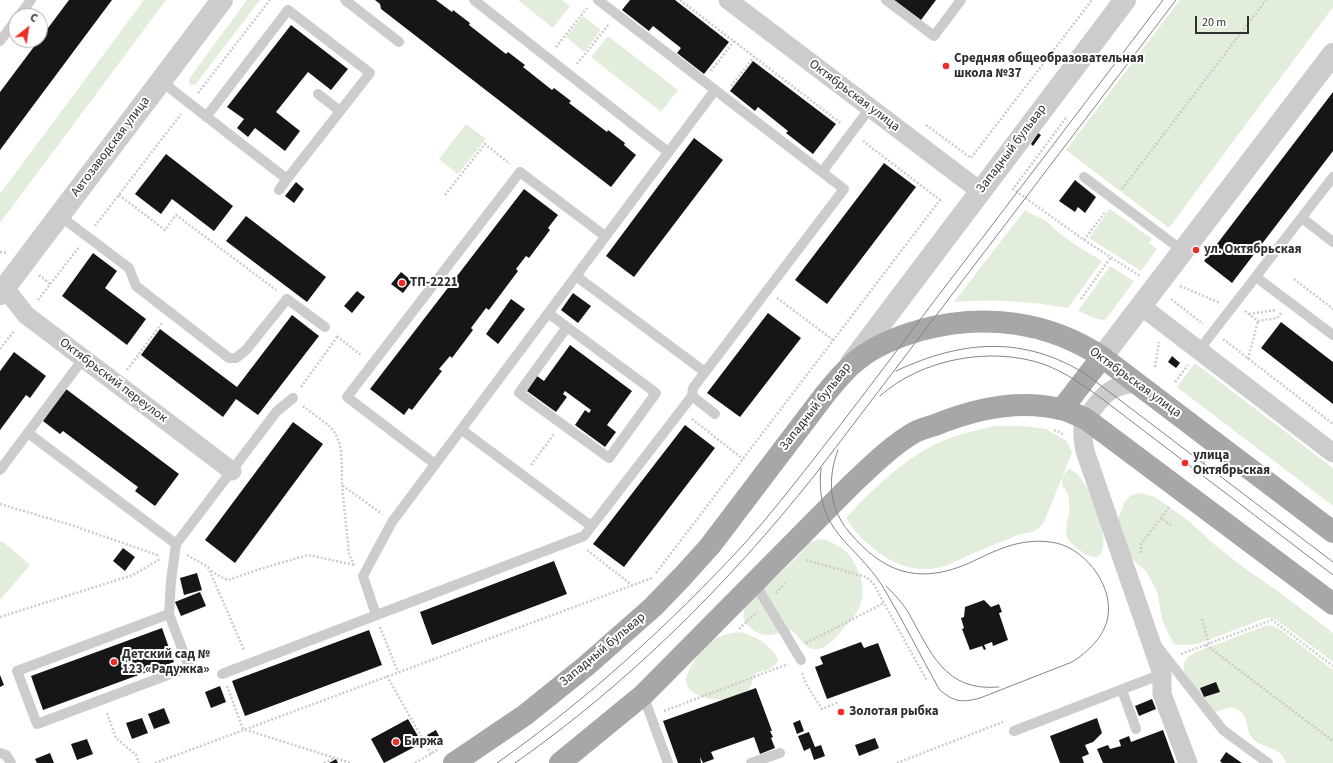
<!DOCTYPE html>
<html>
<head>
<meta charset="utf-8">
<style>
	body { margin:0 }
	#map { position:relative; width:1333px; height:763px; overflow:hidden; background:#fff; font-family:"Source Sans 3",sans-serif }
	canvas { display:block }
	.north { position:absolute; left:8px; top:8px; width:40px; height:40px; box-sizing:border-box; background:#fff; border:1px solid #acacac; border-radius:50%; rotate:30deg; font-size:11px; font-weight:700; line-height:16px; text-align:center; color:#2f2f2f }
	.north::after { content:''; display:block; margin:auto; width:14px; height:18px; background:#f02c27; clip-path:polygon(50% 0,100% 100%,50% 72%,0 100%) }
	.scale { position:absolute; left:1195px; top:16px; width:54px; height:18px; box-sizing:border-box; border:2px solid #2f2f2f; border-top:0; padding-left:5px; font-size:12px; line-height:14px; white-space:nowrap; color:#2f2f2f; -webkit-text-stroke:3px #fff; paint-order:stroke }
</style>
</head>
<body>
<div id="map">
<canvas width="1333" height="763"></canvas>
<div class="north">С</div>
<div class="scale">20 m</div>
</div>
<script>
const context = document.querySelector('canvas').getContext('2d');
context.lineJoin = 'round';
function fillPath(path, color) { context.fillStyle = color; context.fill(path, 'evenodd'); }
function strokePath(path, color, width, dash) { context.strokeStyle = color; context.lineWidth = width; context.lineCap = dash ? 'butt' : 'round'; context.setLineDash(dash || []); context.stroke(path); }
function label(font, color, halo, rows, align = 'center') {
  context.font = font + ' "Source Sans 3",sans-serif'; context.lineWidth = 4; context.setLineDash([]); context.textBaseline = 'middle'; context.strokeStyle = halo; context.fillStyle = color; for (const [text, x, y, turn = 0] of rows) {
    context.save(); context.translate(x, y); context.rotate((+turn || 0) * Math.PI / 180); context.textAlign = isNaN(turn) ? turn : align; if (halo) context.strokeText(text, 0, 0); context.fillText(text, 0, 0); context.restore();
  }
}
const green = new Path2D(`
	M144,0h22l-166,223v-29z
	M247,0h13l-64,84 -5,1 -2,-2v-4z
	M518,0h44l8,6 -17,22z
	M1180,0h153v7l-164,221 -103,-78z
	M583,16l18,14 -17,22 -18,-15z
	M608,36l70,54 -17,22 -70,-55z
	M466,124l20,15 -28,35 -19,-15z
	M1110,209l42,30 -3,4 8,6 -16,22 -52,-33z
	M1025,210c6,5 14,6 21,11 6,5 11,10 17,15 12,9 26,17 39,25l-34,47c-39,-7 -74,-9 -114,-6z
	M1110,266l24,15 -27,37 -3,2 -7,-1 -19,-8z
	M1195,363l138,105v38l-156,-119z
	M995,426h29l22,3 21,12 5,12 -28,69c-7,10 -13,11 -24,12 -17,7 -34,14 -51,21 -12,6 -27,14 -41,14 -17,1 -32,-5 -46,-14 -14,-10 -27,-22 -36,-37 29,-32 70,-71 113,-83 12,-4 24,-6 36,-9z
	M1069,469c15,2 33,51 34,66 1,7 1,15 -4,21l-6,1c-7,-1 -24,-14 -26,-20 -3,-12 4,-23 2,-34 0,-4 -1,-9 -3,-13 -2,-2 -4,-4 -4,-8 0,-5 3,-10 7,-13z
	M1139,493l16,4 10,7 25,18 25,23 28,22 39,27 51,39v29l-55,-41 -6,-3h-6l-69,26 -12,1 -11,-1 -6,-11 -6,-14 -5,-28 -11,-20 -13,-11 -11,-21 -5,-17 7,-19 6,-7z
	M821,539c9,2 16,5 24,12 12,10 22,36 16,52 -3,11 -12,19 -19,27 -6,7 -13,17 -24,19 -18,2 -18,-20 -32,-19 -4,1 -8,3 -11,4 -14,4 -27,-5 -32,-17l2,-9 4,-6 44,-41 17,-19z
	M2,541l28,24 -30,35v-57z
	M1270,625l11,5 52,40v93h-47c-1,-3 -3,-6 -4,-8 -8,-9 -23,-8 -30,-17 -7,-10 -3,-26 -19,-30 -7,-2 -14,4 -21,5l-28,-41c-1,-12 2,-14 12,-20l69,-26z
	M740,632c15,4 28,11 37,25l1,3c-4,10 -13,10 -22,13 -4,7 -4,16 -12,21 -12,10 -53,7 -58,-11 -1,-6 3,-13 6,-18 10,-21 24,-31 48,-33z`);
const building = new Path2D(`
	M69,0h43l-112,150v-58z
	M375,0h61l16,12 1,-2 17,13 -1,2 37,29 2,-2 17,13 -2,2 29,23 2,-2 17,13 -2,2 38,29 1,-2 17,13 -1,2 12,10 -25,32 -230,-178 -1,-5z
	M630,0h45l54,42 -25,32 -27,-21 4,-5 -28,-22 -4,5 -27,-21z
	M894,0h42l-15,20z
	M291,25l57,44 -17,21 -23,-18 -32,40 24,19 -15,20 -30,-23 -7,9 -11,-9 7,-9 -17,-12z
	M753,61l83,63 -23,30 -27,-21 2,-2 -30,-24 -3,4 -25,-20z
	M1333,92v59l-101,132 -28,-22z
	M1038,133l3,2 -8,11 -2,-2z
	M694,138l29,22 -89,117 -28,-21z
	M166,154l67,52 -19,25 -42,-32 -11,15 -26,-20z
	M884,163l32,24 -89,117 -32,-24z
	M1075,180l21,17 -11,16 -7,-6 -3,5 -16,-11z
	M296,182l8,7 -10,14 -9,-7z
	M524,189l34,26 -10,13 2,2 -21,28 -3,-2 -10,13 2,2 -29,39 -3,-2 -15,20 2,2 -21,28 -2,-2 -11,13 3,2 -30,39 -3,-2 -5,7 -34,-26z
	M246,216l80,61 -19,25 -81,-61z
	M93,253l24,18 -12,17 41,31 -19,26 -65,-49z
	M401,272l11,9 -9,12 -12,-9z
	M357,291l8,6 -13,16 -8,-7z
	M573,293l18,13 -13,17 -17,-13z
	M511,299l14,10 -27,35 -12,-10z
	M768,313l33,25 -61,79 -33,-24z
	M292,315l27,21 -61,79 -22,-16 -13,18 -82,-62 19,-26 77,58z
	M1281,322l52,40v42l-72,-56z
	M570,345l62,46 -25,34 9,7 -11,15 -30,-22 10,-15 4,3 2,-3 -26,-19 -2,3 4,3 -11,15 -29,-21 10,-15 7,5z
	M14,352l32,24 -16,22 -4,-3 -26,35v-59z
	M1172,356l8,7 -4,5 -8,-6z
	M66,389l113,85 -24,32 -20,-15 3,-4 -75,-56 -3,3 -17,-13z
	M293,422l30,22 -88,119 -30,-23z
	M685,425l30,23 -91,119 -31,-23z
	M123,548l12,9 -10,14 -12,-10z
	M554,561l13,33 -135,51 -12,-33z
	M197,573l5,17 -18,5 -4,-17z
	M200,592l6,14 -25,10 -6,-14z
	M984,600l7,7 8,-3 3,8 -3,1 9,27 -15,6 -1,-4 -8,3 2,4 -2,1 -2,-4 -12,4 -8,-21 2,-1 -3,-10 3,-1 1,-10z
	M162,628l12,34 -131,48 -12,-34z
	M369,630l13,35 -137,51 -13,-35z
	M861,642l3,6 14,-5 13,33 -64,23 -12,-32 8,-3 -3,-7z
	M0,675l4,10 -4,2z
	M1216,682l4,10 -16,5 -4,-9z
	M220,686l6,16 -15,6 -6,-16z
	M756,688l16,43h-2l3,6 -2,1 4,10 -15,6 -6,-17 -43,15 3,7 -11,4 -3,-6 1,6h-23l-15,-42z
	M1152,699l4,10 -17,7 -4,-10z
	M164,708l6,15 -16,6 -6,-15z
	M142,718l6,15 -16,6 -6,-16z
	M1097,718l5,15 -9,9 -8,3 4,9 -7,3 2,6h-24l-10,-27z
	M408,719l14,24 -38,20 -13,-24z
	M800,720l4,11 -7,3 -4,-11z
	M436,730l3,6 -9,4 -3,-5z
	M1163,730l12,33h-72l-6,-14 11,-4 2,4 11,-3 -2,-6 10,-4 2,6z
	M809,732l6,15 6,-2 4,11 -11,4 -4,-12 -6,3 -6,-15z
	M875,738l4,10 -20,8 -4,-11z
	M87,739l6,15 -16,6 -6,-16z
	M1226,752l16,11h-20l-2,-2z
	M50,753l4,10h-17l-2,-4z
	M336,759l2,4h-9z`);
const path = new Path2D(`
	M680,0l162,124
	M556,47l31,-39
	M577,64l32,-40
	M711,71l23,-30
	M731,86l23,-29
	M198,93l72,-93
	M1066,118l-53,71 71,51 56,36
	M926,125l45,33 121,-158
	M1122,189l144,-189
	M119,195l46,35 11,-15 100,75
	M445,195l40,-51 25,20
	M95,226l86,-112
	M1084,240l22,-29
	M0,252l7,1
	M39,275l11,9
	M1294,279l39,30
	M1180,286l40,17
	M777,298l56,42
	M1081,299l30,-42
	M1171,299l32,25
	M38,300l41,-53
	M1245,311l13,10 19,-3 5,-6
	M1249,314l27,-4
	M337,336l24,19
	M1223,339l110,85
	M0,349l15,-19
	M1248,359l10,-38
	M1155,367l4,-25
	M127,370l35,-47
	M1175,382l13,-17
	M301,387l36,-50
	M303,406c9,7 19,14 27,21 15,14 11,40 12,58l40,29
	M692,419l51,40
	M1054,430l11,5
	M531,465l23,-31
	M1194,476l13,-17
	M342,485l7,69 5,11
	M0,504l71,21 89,31
	M1169,507l-8,11 11,8
	M587,550l45,35
	M1141,553v-9l20,-26
	M187,555l21,12 36,83
	M806,560l60,17 7,6 54,98
	M211,571l10,6 7,3 32,-11 48,-14 47,10
	M656,573l284,-373 -77,-59
	M776,593l9,-10
	M0,617l133,-42 27,-16
	M1202,619l7,25
	M380,627l18,45
	M739,629l18,-17
	M806,643l78,-40
	M1206,645l127,96
	M1181,654l91,-34 61,46
	M802,673l4,11 16,25 17,-7
	M387,676l44,78
	M227,686l16,43 108,34
	M664,711l124,-47
	M107,713l9,25 20,17 3,8
	M155,763l497,-185
	M324,763l10,-5
	M415,763l24,-14
	M897,763l106,-41`);
const service = new Path2D(`
	M345,0l54,42
	M474,0l194,152
	M886,0l48,36 27,-36
	M19,16l12,-16
	M0,41l16,-21
	M161,81c42,33 84,66 126,98l83,-106 -82,-63 -82,107
	M318,94l22,17
	M822,172l48,-64
	M1084,177l99,74
	M279,190l8,-11
	M60,216l69,52 7,18 93,72h7l10,-8 41,-51 38,28
	M1302,218l31,24
	M576,276l129,96
	M1256,277l77,58
	M548,313l108,80 -47,65 -90,-65 48,-66
	M1199,350l134,-173
	M692,396l23,18
	M462,430l129,96
	M28,433l148,111 101,-133 16,-13
	M435,464l-88,-67 173,-225 85,64
	M0,470l83,-111
	M754,582l47,78
	M169,614l-152,57 20,53 152,-57 -20,-53 2,-33 5,-37
	M376,615l-13,-39 29,-54 323,-432
	M1158,647l65,83 45,33
	M222,674l362,-138 108,-140 1,-8 151,-199 -246,-189
	M1122,690l14,39
	M643,695l25,68
	M1014,731l148,-57
	M0,753l6,2 5,8
	M751,763l29,-10`);
const minor = new Path2D(`
	M728,0l252,191
	M0,285l5,3 21,27 206,156
	M1141,306l192,147
	M1137,383c-23,2 -31,8 -44,26 -5,7 -8,12 -10,20 -1,7 1,15 2,22l77,223v20l26,69`);
const tertiary = new Path2D(`
	M0,294l222,-294
	M1102,357l231,-303
	M851,363l274,-363`);
const primary = new Path2D(`
	M1062,409l40,-52
	M454,763l71,-48 61,-49 67,-59 29,-30 28,-31 116,-153c11,-13 21,-26 34,-35 18,-14 40,-22 61,-28 62,-17 127,-9 181,27l231,175
	M560,763l83,-68 208,-210c19,-18 41,-40 64,-53 6,-3 13,-5 20,-7 39,-16 83,-26 125,-16 9,1 18,7 26,10l247,185`);
const tram = new Path2D(`
	M896,371c66,-31 128,-36 191,4l246,187
	M880,396c41,-37 110,-50 163,-32 22,8 40,21 58,34l232,177
	M821,468c-7,64 34,74 62,119 20,33 37,68 56,102 14,13 23,14 41,9l92,-36c16,-10 33,-26 36,-46 5,-33 -26,-71 -58,-74 -32,-4 -55,9 -83,22 -50,21 -84,8 -118,-32 -20,-24 -22,-53 -11,-82
	M886,586c8,8 16,16 22,26 23,40 36,80 91,75
	M497,763c91,-64 173,-139 248,-220 24,-27 46,-55 68,-83 37,-47 73,-95 109,-143 80,-105 161,-211 241,-317
	M515,763c114,-80 213,-179 299,-287l362,-476`);
const markers = [
	[946,66,4,"#f02c27"],
	[1196,250,4,"#f02c27"],
	[402,283,4,"#f02c27"],
	[1185,463,4,"#f02c27"],
	[114,662,4,"#f02c27"],
	[841,712,4,"#f02c27"],
	[396,742,4,"#f02c27"]
];
const poiNames = [
	["Средняя общеобразовательная",954,59],
	["школа №37",954,74],
	["ул. Октябрьская",1204,250],
	["ТП-2221",410,283],
	["улица",1193,456],
	["Октябрьская",1193,471],
	["Детский сад №",122,655],
	["123 «Радужка»",122,670],
	["Золотая рыбка",849,712],
	["Биржа",404,742]
];
const streetNames = [
	["Октябрьская улица",854,96,37],
	["Автозаводская улица",111,147,-53],
	["Западный бульвар",1012,149,-53],
	["Октябрьский переулок",113,381,37],
	["Октябрьская улица",1135,383,36],
	["Западный бульвар",816,407,-52],
	["Западный бульвар",603,650,-40]
];
fillPath(green, '#e3eddb');
fillPath(building, '#161616');
strokePath(path, '#ccc', 2.5, [2, 2]);
strokePath(service, '#ccc', 10);
strokePath(minor, '#ccc', 19);
strokePath(tertiary, '#ccc', 22);
strokePath(primary, '#a7a7a7', 22);
strokePath(tram, '#848484', 1);
for (const [x, y, r, color] of markers) { const dot = new Path2D(); dot.arc(x, y, r, 0, 2 * Math.PI); context.fillStyle = color; context.fill(dot); strokePath(dot, '#fff', 1.5); }
label('bold 13px', '#2f2f2f', '#fff', poiNames, 'left');
label('13px', '#2f2f2f', '#fff', streetNames);
</script>
</body>
</html>
